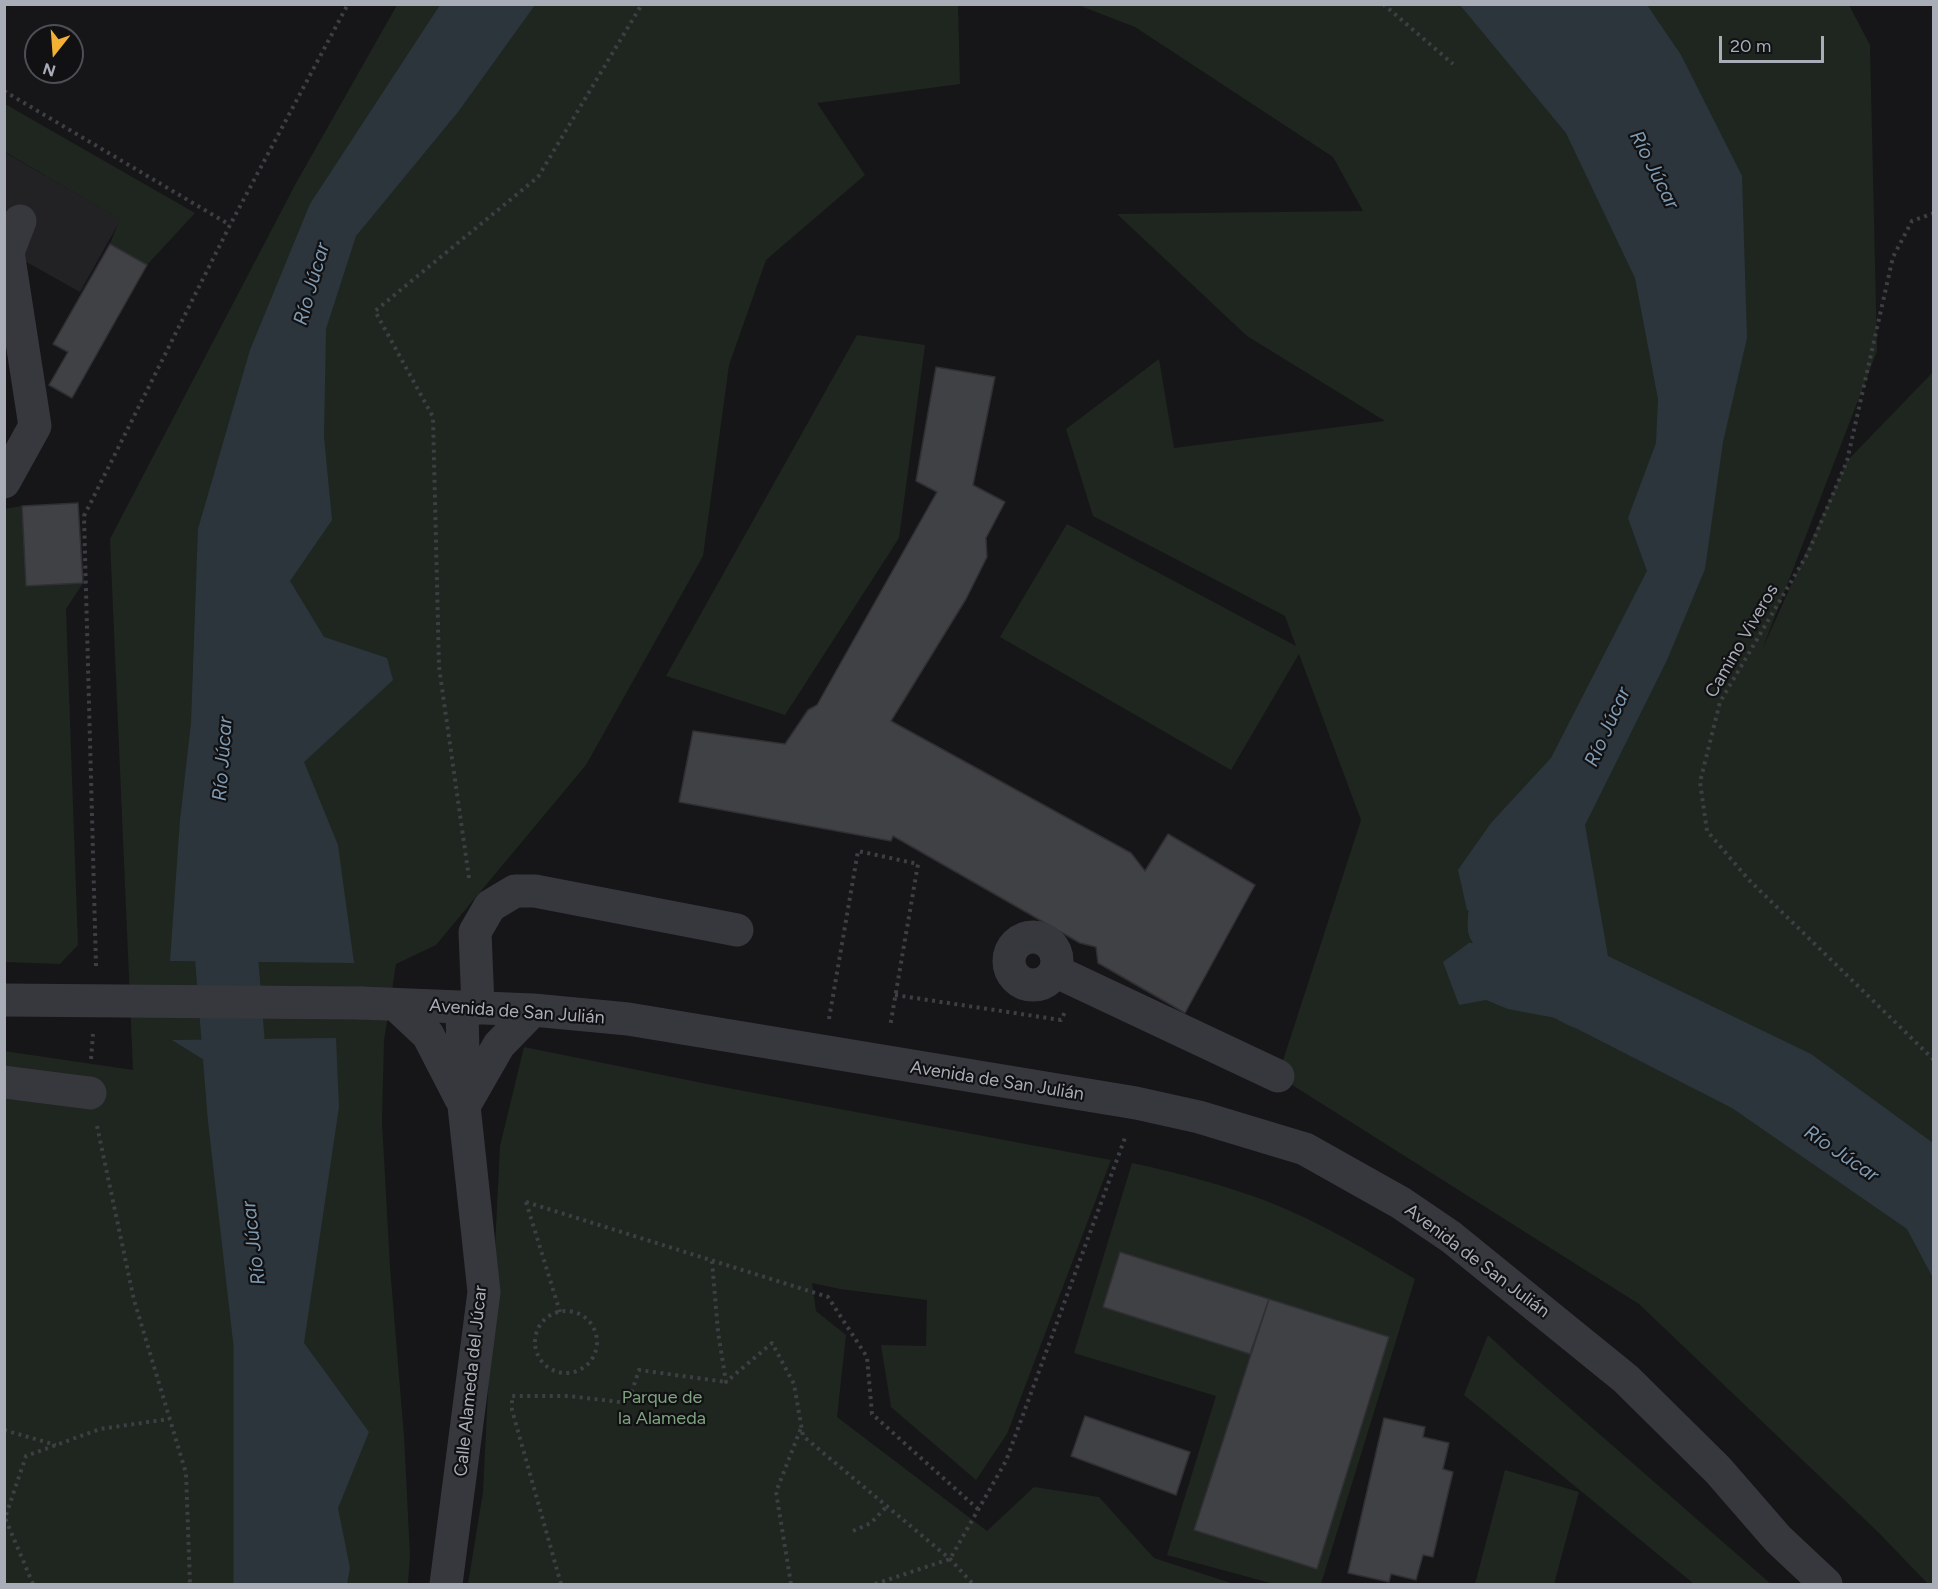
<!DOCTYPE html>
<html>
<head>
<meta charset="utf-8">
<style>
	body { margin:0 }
	#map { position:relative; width:1938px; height:1589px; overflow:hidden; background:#161618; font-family:Figtree,sans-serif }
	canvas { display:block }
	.frame { position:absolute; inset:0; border:6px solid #a8adb8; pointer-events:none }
	.north { position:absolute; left:24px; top:24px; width:60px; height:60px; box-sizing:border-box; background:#111113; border:2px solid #4d4f55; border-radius:50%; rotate:197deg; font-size:16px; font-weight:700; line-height:24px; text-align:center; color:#a8adb8 }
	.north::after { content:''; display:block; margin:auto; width:21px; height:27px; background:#f2b134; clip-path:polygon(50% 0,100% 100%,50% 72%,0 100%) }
	.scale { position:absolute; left:1719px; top:36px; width:105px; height:27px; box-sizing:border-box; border:3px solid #a8adb8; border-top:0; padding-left:8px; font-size:18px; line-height:21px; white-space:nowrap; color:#a8adb8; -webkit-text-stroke:4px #111113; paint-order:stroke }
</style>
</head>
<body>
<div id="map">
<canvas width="1938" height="1589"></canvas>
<div class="frame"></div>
<div class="north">N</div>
<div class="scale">20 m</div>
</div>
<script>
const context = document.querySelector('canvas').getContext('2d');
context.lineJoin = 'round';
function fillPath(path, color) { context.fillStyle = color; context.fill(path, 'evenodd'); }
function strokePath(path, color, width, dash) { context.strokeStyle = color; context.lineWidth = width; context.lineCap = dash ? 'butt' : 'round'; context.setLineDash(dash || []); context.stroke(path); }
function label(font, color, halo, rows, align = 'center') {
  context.font = font + ' Figtree,sans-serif'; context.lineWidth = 4.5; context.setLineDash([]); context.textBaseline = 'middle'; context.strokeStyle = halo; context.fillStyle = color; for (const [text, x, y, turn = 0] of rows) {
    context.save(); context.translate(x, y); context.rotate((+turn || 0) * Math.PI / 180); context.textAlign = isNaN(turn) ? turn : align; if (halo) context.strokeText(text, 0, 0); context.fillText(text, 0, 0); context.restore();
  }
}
const built = new Path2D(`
	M4,152l117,67 -41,73 -75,-42z`);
const green = new Path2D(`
	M397,5h561l2,79 -143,19 48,72 -99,85 -37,105 -26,191 -117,209 -150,180 -40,19 -12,77 -2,81 8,145 14,169 6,119 -2,29h-403l-1,-533 129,19 -23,-531 185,-354z
	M1078,5h771l21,40 7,306 -115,299 85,-189 86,-89v1212h-5l-49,-51 -240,-229 -361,-228 83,-256 -62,-166 -68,116 -231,-133 67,-113 229,122 -11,-30 -192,-100 -27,-87 93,-70 15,89 211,-27 -138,-85 -130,-122 246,-3 -30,-54 -198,-130z
	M5,104l190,109 -48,52 -37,-21 10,-25 -115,-67z
	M857,335l68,10 -26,193 -114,177 -119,-39z
	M22,506l5,79 56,-2 -17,26 12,336 -18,19 -55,-2 -1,-453z
	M524,1047l183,37 404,76 -104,274 -31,46 -85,-73 -10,-62 45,1 1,-46 -87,-11 -28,-6 4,28 30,24 -9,82 150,114 47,-44 65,10 55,61 80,26h-766l15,-92 17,-346z
	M1132,1163c47,10 92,22 137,39 51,20 99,49 146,77l-94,305h-47l-107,-29 49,-159 -142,-43z
	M1488,1335l29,27 254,222h-77l-230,-189z
	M1505,1470l74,22 -25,92h-79z`);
const water = new Path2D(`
	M440,5h95l-77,107 -102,124 -30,93 -2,108 8,83 -42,61 34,56 63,21 6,22 -89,82 34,83 16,118 -184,-2 10,-141 11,-97 7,-194 52,-179 60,-146z
	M1460,5h187l34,50 61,121 5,162 -24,104 -18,127 -38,91 -82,165 23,131 203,98 122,89v135l-26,-49 -175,-121 -176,-90 -48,-9 -22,-9 -27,5 -16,-43 26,-19 48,-1v-28l-50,-4 -9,-40 33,-47 60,-65 96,-187 -19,-53 28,-75 2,-44 -23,-121 -69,-145z
	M336,1038l3,69 -35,236 65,89 -31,76 12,60 -3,16h-86c-19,-38 -18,-81 -17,-123l37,-10 -40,-48 -9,-138 -6,-39 22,13 21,-28 -39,-36 -21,-112 -37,-23z`);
const river = new Path2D(`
	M1532,837l-29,34 -4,54 68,64 15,8
	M220,875l19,240 26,229v240`);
const building = new Path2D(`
	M110,244l37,21 -75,133 -23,-13 19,-33 -15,-8z
	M936,367l59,10 -22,108 32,17 -19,36 1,19 -21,42 -75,122 240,132 14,18 23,-37 87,51 -70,128 -87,-50 -2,-16 -16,-4 -187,-107 -2,5 -212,-39 14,-71 92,13 23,-34 9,-5 120,-213 -21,-11z
	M78,503l5,80 -57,3 -4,-80z
	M1120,1252l149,47 -19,55 -147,-47z
	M1269,1299l120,38 -72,232 -123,-39z
	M1085,1416l105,36 -14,43 -105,-39z
	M1384,1418l41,9 -2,10 26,6 -6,26 10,3 -20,85 -10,-2 -7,25 -25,-6 -2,8 -41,-9z`);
const path = new Path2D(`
	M1383,4l70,60
	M4,91l226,134
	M1934,213l-22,8 -19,36 -46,204 -39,92 -88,149 -20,80 7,49 42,49 185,180
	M469,878l-30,-211 -6,-250 -58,-106 163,-134 104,-173
	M96,966l-12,-450 146,-291 118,-221
	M895,995l166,25 4,-8
	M829,1019l29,-168 60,13 -28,163
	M91,1059l2,-25
	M97,1126l37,174 52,173 4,111
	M526,1202l302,95 39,60 5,57 107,96
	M526,1202l34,110
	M712,1261l6,71 8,50 46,-39 22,41 9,52 147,123 23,25
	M535 1342a31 31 0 1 1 62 0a31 31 0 1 1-62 0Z
	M4,1430l52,15
	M853,1531l18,-8 16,-17
	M33,1584l-28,-66 21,-62 74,-27 69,-10
	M561,1584l-49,-174v-14h57l59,7 11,-33 87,12
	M791,1584l-15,-92 25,-64
	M875,1584l75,-25 56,-98 120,-326`);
const minor = new Path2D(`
	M4,482l31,-56 -27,-174 12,-31
	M1009 961a24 24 0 1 1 48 0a24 24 0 1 1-48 0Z
	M1055,971l223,105
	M361,1003l172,7 95,9 508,84 63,14 106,32 96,54 50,34 175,142 92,91 60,69 48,45
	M396,1005l32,30 33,64
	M478,1007l-3,-75 15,-26 25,-15h20l202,39
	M4,1082l86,11
	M464,1106l35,-61 34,-35
	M446,1584l38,-292 -20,-186 -2,-99`);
const minorBridge = new Path2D(`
	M4,1000l357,3`);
const streetNames = [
	["Camino Viveros",1742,641,-60],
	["Avenida de San Julián",517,1012,4],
	["Avenida de San Julián",997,1081,9],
	["Avenida de San Julián",1477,1261,37],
	["Calle Alameda del Júcar",471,1381,-84]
];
const parkNames = [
	["Parque de",662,1398],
	["la Alameda",662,1419]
];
const waterNames = [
	["Río Júcar",1654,170,63],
	["Río Júcar",312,284,-74],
	["Río Júcar",1608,727,-66],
	["Río Júcar",223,759,-86],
	["Río Júcar",1841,1154,34],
	["Río Júcar",254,1243,-97]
];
fillPath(built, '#222225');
fillPath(green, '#1e261f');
fillPath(water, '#2c353c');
strokePath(river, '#2c353c', 63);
fillPath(building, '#404145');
strokePath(building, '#303034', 1.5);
strokePath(path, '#3d3f44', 4, [3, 4.5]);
strokePath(minor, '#37383d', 33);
strokePath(minorBridge, '#37383d', 33);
label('18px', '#a8adb8', '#111113', streetNames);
label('18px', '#7fa381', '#111113', parkNames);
label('italic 20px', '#7f9bb3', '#111113', waterNames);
</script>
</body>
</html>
